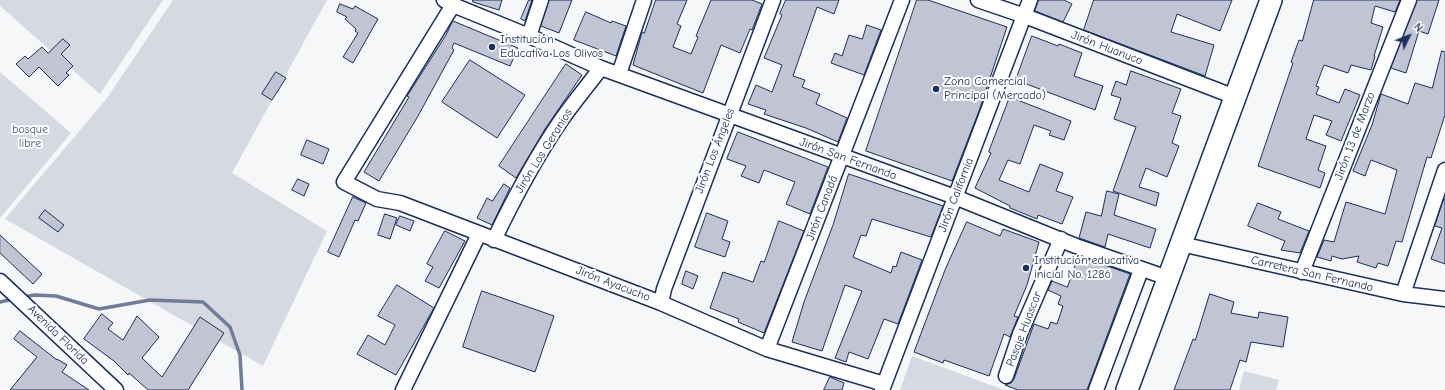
<!DOCTYPE html>
<html>
<head>
<meta charset="utf-8">
<style>
	body { margin:0 }
	#map { position:relative; width:1445px; height:390px; overflow:hidden; background:#f6f7f9; font-family:"Comic Neue",sans-serif }
	canvas { display:block }
	.north { position:absolute; left:1389px; top:16px; width:40px; height:40px; -webkit-text-stroke:3px #fff; paint-order:stroke; rotate:47deg; font-size:11px; font-weight:700; line-height:16px; text-align:center; color:#1b2f5e }
	.north::after { content:''; display:block; margin:auto; width:14px; height:18px; background:#1b2f5e; clip-path:polygon(50% 0,100% 100%,50% 72%,0 100%) }
</style>
</head>
<body>
<div id="map">
<canvas width="1445" height="390"></canvas>
<div class="north">N</div>
</div>
<script>
const context = document.querySelector('canvas').getContext('2d');
context.lineJoin = 'round';
function fillPath(path, color) { context.fillStyle = color; context.fill(path, 'evenodd'); }
function strokePath(path, color, width, dash) { context.strokeStyle = color; context.lineWidth = width; context.lineCap = dash ? 'butt' : 'round'; context.setLineDash(dash || []); context.stroke(path); }
function label(font, color, halo, rows, align = 'center') {
  context.font = font + ' "Comic Neue",sans-serif'; context.lineWidth = 4; context.setLineDash([]); context.textBaseline = 'middle'; context.strokeStyle = halo; context.fillStyle = color; for (const [text, x, y, turn = 0] of rows) {
    context.save(); context.translate(x, y); context.rotate((+turn || 0) * Math.PI / 180); context.textAlign = isNaN(turn) ? turn : align; if (halo) context.strokeText(text, 0, 0); context.fillText(text, 0, 0); context.restore();
  }
}
const green = new Path2D(`
	M0,0h163l-63,94 -100,-88z
	M173,0h154l-95,173 95,58 -64,135 -258,-147 102,-121z
	M0,72l71,61 -71,85z
	M912,356l92,34h-104z
	M1244,371l35,9 -3,10h-37z`);
const stream = new Path2D(`
	M23,297l12,-2 21,1 43,13 51,-9 53,2 27,25 10,28 2,35
	M0,302l13,-3`);
const building = new Path2D(`
	M473,0h29l-3,10 -26,-8z
	M529,0h3l-7,21 -4,-2z
	M549,0h23l-13,33 -18,-7z
	M656,0h31l-10,24 4,2 -8,21 18,7 7,-17 -2,-1 15,-36h41l10,4 -10,26 -2,-1 -10,24 -19,-8 -18,48 -70,-28 9,-33 2,1z
	M786,0h53l-5,14 -17,-7 -24,69 12,4 -3,7 18,7 -4,10 31,14 -9,24 -32,-14 -42,-14 2,-4 -18,-6 8,-19 16,7 10,-27 -18,-7 18,-43 -2,-1z
	M917,0h11l79,27 -28,84 -27,70 -86,-30z
	M1039,0h25l8,4 -9,18 -28,-11z
	M1094,0h138l-12,31 -43,-17 -6,18 43,13 -9,31 -121,-46z
	M1314,0h86l-5,12 -20,-6 -4,17 12,4 -9,29h1l-4,14 -20,-5 -3,8 -24,-8 -8,21 3,1 -3,7 23,9 6,-14 15,6 -19,46 -15,-6 6,-14 -18,-6 -8,24 20,7 -8,24 7,3 -5,15 -62,-22 35,-103 -2,-1 8,-22 3,1z
	M1417,0h22l-11,34 -9,-3 -13,42 -15,-5z
	M340,4l13,5 2,-3 23,13 -25,44 -10,-6 15,-24 -3,-2 1,-2 -11,-10 2,-2 -10,-5z
	M586,12l25,11 1,-2 14,5 -10,30 -42,-16z
	M453,21l65,27 -8,18 -56,-23 -2,5 2,2 -36,66 -39,65 -15,-9 45,-75 -2,-1 2,-3 37,-58z
	M867,25l14,5 -17,45 -33,-12 4,-10 7,3 7,-21 13,4z
	M1032,36l26,10 1,-2 23,9 -8,23 29,10 -8,24 -79,-30z
	M63,39l7,6 -9,9 12,12 -7,7 3,2 -11,11 -19,-19 -10,10 -13,-13 9,-8 3,3 14,-12 6,6z
	M1442,51l3,1v63l-14,43 -4,-1 -25,85 -6,-1 -8,25 -10,-3 -2,5 -19,-6 2,-6 -17,3 -10,-3 -1,5 -14,-4 7,-17 10,2 12,-40 39,12 12,-44 -26,-10 -6,16 -12,-5 19,-46 9,-31 27,10 7,-21 17,5z
	M470,60l55,35 -28,43 -55,-36z
	M566,64l16,11 -37,54 -29,49 -17,-12z
	M1131,71l50,18 -9,24 9,3 -9,27 7,3 -12,31 -21,-9 -7,19 20,6 -3,13 -43,-15 23,-64 -22,-8 7,-21 -10,-3 5,-14 10,4z
	M276,72l10,6 -14,22 -10,-6z
	M1010,97l61,24 -7,19 -15,-5 2,-4 -17,-6 -14,39 -12,-4 -9,20 30,12 11,-28 23,9 -7,18 17,6 -11,27 -24,-9 -1,4 -27,-11v-2l-35,-18 16,-35 -2,-1z
	M738,132l90,35 -18,47 -24,-10 9,-22 -31,-12 -5,13 -18,-7 5,-10 -19,-7z
	M307,140l22,9 -6,15 -22,-9z
	M849,174l94,32 -12,31 -59,-18 -6,17 -5,-1 -8,22 38,16 2,-7 3,1 5,-15 21,8 -24,64 -14,-5 -16,40 -19,-7 -3,10 -11,-4 27,-67 -17,-6 -23,66 -30,-9 12,-40 29,-77z
	M298,179l11,5 -5,12 -12,-6z
	M504,184l6,4 -18,37 -15,-7 10,-20 5,3z
	M1107,191l12,3 -5,21 42,14 -6,19 -42,-14 -3,13 -26,-9 7,-26 15,4z
	M353,197l13,6 -8,18 -3,-1 -16,37 -11,-5z
	M1444,199h1v65l-14,-5 11,-31 -7,-2z
	M1258,203l23,9 -3,7 31,12 -9,22 -19,-3 4,-9 -37,-15z
	M45,210l19,15 -6,7 -19,-14z
	M707,213l21,8 -6,18 8,3 -5,15 -30,-10z
	M385,214l12,4 -7,21 -12,-4z
	M400,216l14,5 -4,10 -14,-6z
	M779,221l25,10 -40,102 -26,-11 1,-3 -29,-11 13,-36 30,10 8,-21 3,1z
	M967,222l33,14 3,-7 36,13 -12,43 -13,31 4,1 -8,20 -6,-3 -15,42 -45,-16 -1,3 -29,-11 31,-82z
	M445,231l20,10 -26,47 -14,-7 8,-14 -6,-3z
	M0,235l42,39 -9,10 -33,-31z
	M1079,256l51,18 -43,116h-69l-13,-5 6,-2 3,-4 20,-55 14,5 3,-7 6,2 6,-18 -5,-2 3,-8 -13,-6 4,-9 15,6z
	M686,271l12,5 -5,13 -11,-5z
	M397,285l37,23 -38,67 -39,-21 11,-19 17,10 10,-20 -17,-9z
	M482,291l72,25 -19,56 -72,-25z
	M1210,294l24,8 -3,11 27,5 1,-6 29,5 -5,30 -32,-5 -5,20 -6,-2 -10,30h-56l19,-51 2,1z
	M102,314l11,9 -5,6 15,11 14,-24 22,21 -17,21 20,19 38,-60 24,16 -36,57h-40l-19,-17 -1,2 -14,-14 -30,-22z
	M20,331l37,29v-1l10,6 -5,7 27,18h-79l27,-33 -23,-18z
	M830,377l14,6 -2,7h-18z`);
const minor = new Path2D(`
	M444,0l9,5 76,31 72,32 354,129 121,49 92,32
	M978,0l47,16 210,81
	M453,5l-109,177 33,17 23,4 261,100 106,46 117,35
	M529,36l12,-36
	M619,74l25,-74
	M494,240c20,-42 42,-83 68,-121 12,-17 26,-34 39,-51
	M1181,244l222,50 42,5
	M1302,272l107,-272
	M0,281l116,109
	M1403,294l42,-124
	M661,303l3,-14 109,-289
	M767,349l135,-349
	M1006,376l14,-42 41,-95
	M403,390l76,-156
	M882,390l148,-390
	M1096,390l45,-120`);
const highway = new Path2D(`
	M1127,390l144,-390`);
const markers = [
	[492,47,4,"#1b2f5e"],
	[936,89,4,"#1b2f5e"],
	[1026,268,4,"#1b2f5e"]
];
const poiNames = [
	["Institución",500,40],
	["Educativa Los Olivos",500,54],
	["Zona Comercial",944,82],
	["Principal (Mercado)",944,96],
	["Institución educativa",1034,261],
	["inicial No. 1286",1034,275]
];
const streetNames = [
	["Jirón Huanuco",1107,48,21],
	["Jirón 13 de Marzo",1355,136,-69],
	["Jirón Los Geranios",544,151,-58],
	["Jirón Los Ángeles",715,151,-69],
	["Jirón San Fernando",848,159,20],
	["Jirón California",956,195,-69],
	["Jirón Canadá",822,208,-69],
	["Carretera San Fernando",1312,274,13],
	["Jirón Ayacucho",613,284,21],
	["Pasaje Huascar",1024,329,-69],
	["Avenida Florida",58,335,44]
];
const parkNames = [
	["bosque",30,130],
	["libre",30,144]
];
fillPath(green, '#d6d9e2');
strokePath(stream, '#707c99', 3.5);
fillPath(building, '#c0c4d3');
strokePath(building, '#1b2f5e', 1);
strokePath(minor, '#1b2f5e', 17);
strokePath(highway, '#1b2f5e', 24);
strokePath(minor, '#fff', 14);
strokePath(highway, '#fff', 21);
for (const [x, y, r, color] of markers) { const dot = new Path2D(); dot.arc(x, y, r, 0, 2 * Math.PI); context.fillStyle = color; context.fill(dot); strokePath(dot, '#fff', 1.5); }
label('12px', '#1b2f5e', '#fff', poiNames, 'left');
label('12px', '#1b2f5e', '#fff', streetNames);
label('12px', '#4a5a7f', '#fff', parkNames);
</script>
</body>
</html>
